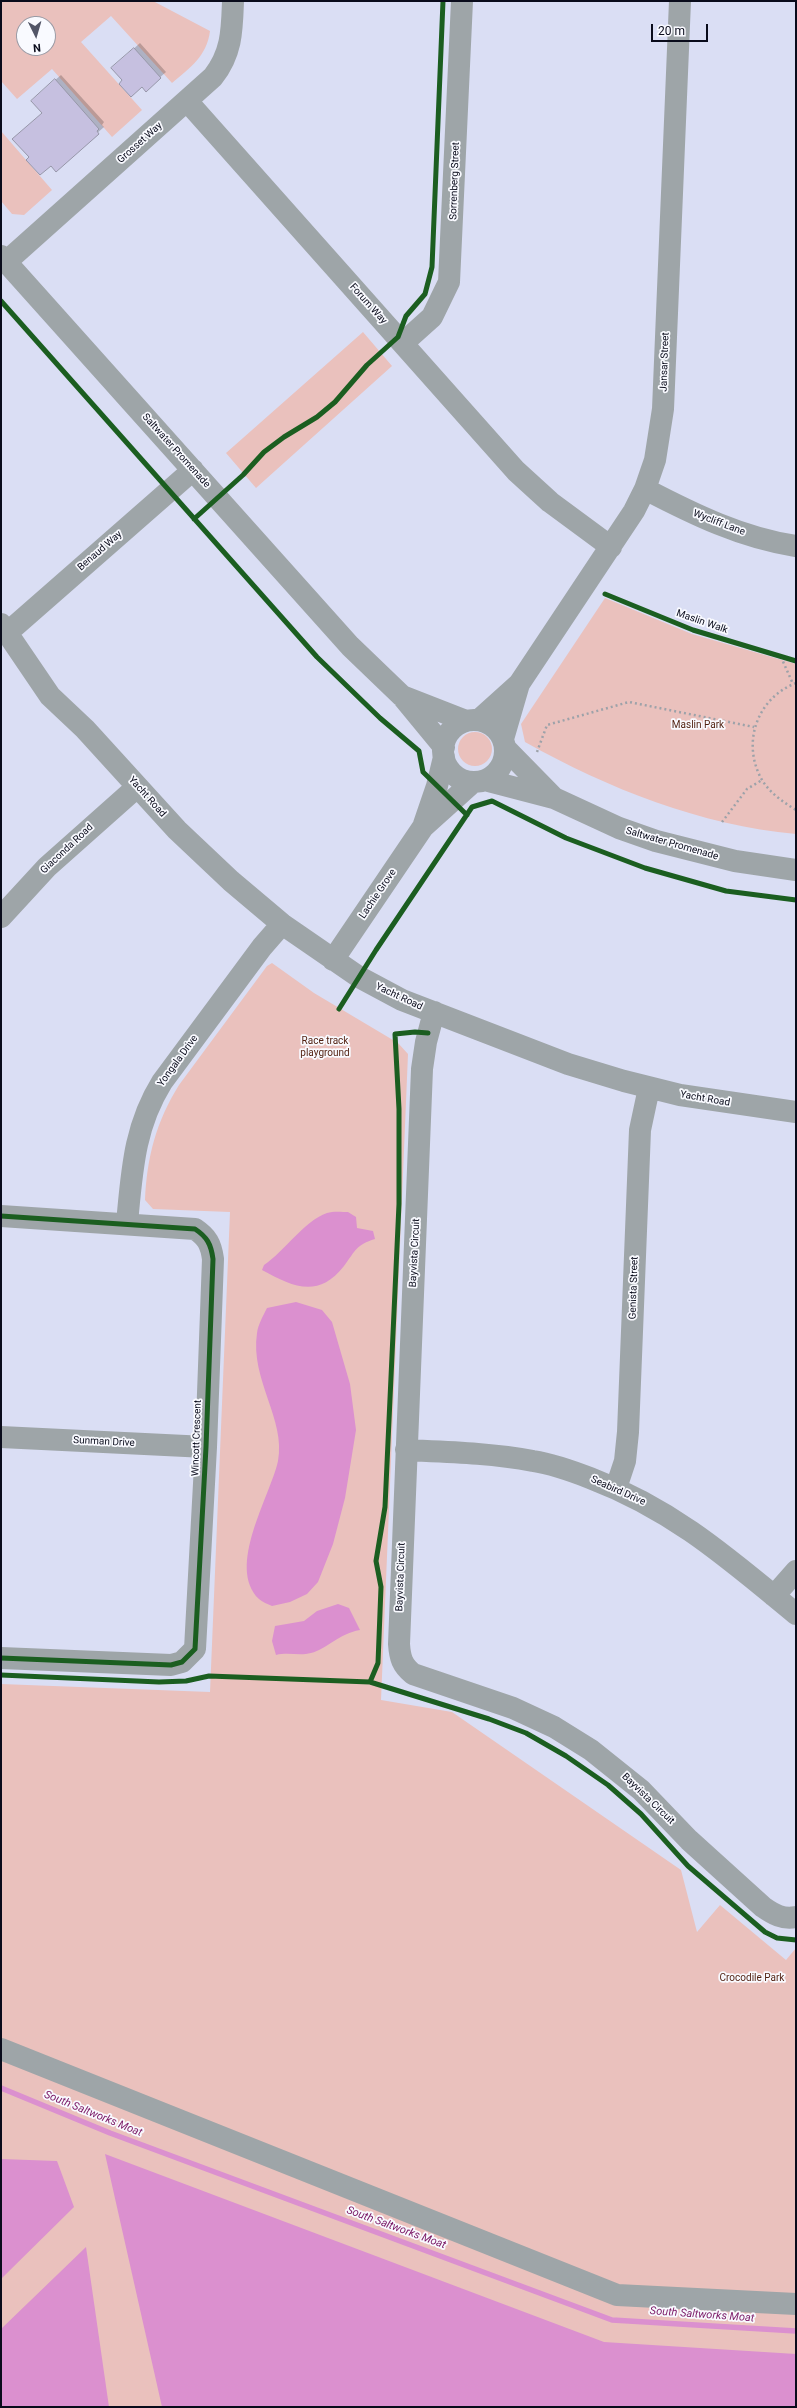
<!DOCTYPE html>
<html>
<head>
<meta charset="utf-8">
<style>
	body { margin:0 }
	#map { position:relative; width:797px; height:2408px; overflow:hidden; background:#dadef4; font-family:Roboto,sans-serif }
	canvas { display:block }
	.frame { position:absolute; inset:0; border:2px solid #090b1b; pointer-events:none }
	.north { position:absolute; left:16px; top:16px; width:40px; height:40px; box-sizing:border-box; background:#f9faff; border:1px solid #999aa4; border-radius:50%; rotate:175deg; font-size:11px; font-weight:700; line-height:16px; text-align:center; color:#090b1b }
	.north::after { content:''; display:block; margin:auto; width:14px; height:18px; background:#525567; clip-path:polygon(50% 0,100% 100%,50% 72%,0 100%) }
	.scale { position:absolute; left:651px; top:24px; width:57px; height:18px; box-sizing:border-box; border:2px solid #090b1b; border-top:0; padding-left:5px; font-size:12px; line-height:14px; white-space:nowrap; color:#090b1b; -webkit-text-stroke:3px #f9faff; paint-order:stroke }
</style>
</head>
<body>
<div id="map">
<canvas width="797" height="2408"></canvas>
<div class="frame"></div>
<div class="north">N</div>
<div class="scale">20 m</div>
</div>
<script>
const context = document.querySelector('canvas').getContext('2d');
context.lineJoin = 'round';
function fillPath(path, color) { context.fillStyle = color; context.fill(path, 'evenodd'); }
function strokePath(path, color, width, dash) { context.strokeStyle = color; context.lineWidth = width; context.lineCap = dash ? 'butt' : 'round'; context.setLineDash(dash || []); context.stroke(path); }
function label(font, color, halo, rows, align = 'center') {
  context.font = font + ' Roboto,sans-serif'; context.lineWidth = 3.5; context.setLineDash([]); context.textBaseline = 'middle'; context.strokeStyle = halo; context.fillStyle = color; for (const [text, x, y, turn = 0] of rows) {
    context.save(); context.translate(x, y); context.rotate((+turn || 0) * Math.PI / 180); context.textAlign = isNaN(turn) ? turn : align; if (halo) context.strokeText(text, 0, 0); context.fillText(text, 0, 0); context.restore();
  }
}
const green = new Path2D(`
	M1,1h152l57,30c-3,25 -20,37 -38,52l-61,-67 -30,26 61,68 -30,27 -60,-68 -35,30 -16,-18zM24,24h24v24h-24z
	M1,131l51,59 -28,25 -12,-1 -11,-13z
	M363,332l29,34 -136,122 -30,-35z
	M605,598l87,36 104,30v170c-96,-9 -187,-45 -271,-92l-4,-18z
	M458 749a17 17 0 1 1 34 0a17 17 0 1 1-34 0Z
	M272,963l42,30 84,50 10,11 -27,646 71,12 229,158 16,62 23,-27 66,55 10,-12v459h-795v-723l209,8 20,-480 -77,-3 -8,-9c2,-43 11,-78 34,-115l88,-119z`);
const water = new Path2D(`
	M348,1212l8,5 1,11 16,3 2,8c-19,6 -19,11 -31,27 -26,33 -51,21 -82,4l2,-5c21,-14 40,-44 63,-52 6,-2 15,-1 21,-1z
	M296,1302l26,8 10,12 18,62 6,46 -11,68 -12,46 -15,38 -11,12 -17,8 -18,4c-4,-2 -10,-4 -13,-7 -33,-32 11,-102 19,-138 8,-42 -28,-81 -21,-128 1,-8 6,-17 10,-25z
	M338,1604l11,4 11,22c-22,4 -33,19 -49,23 -11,3 -23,-1 -35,2l-4,-14 3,-15 29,-5 13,-10z
	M105,2154l499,188 192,12v53h-634z
	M1,2159l56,2 17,46 -73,72z
	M86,2247l23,160h-108v-78z`);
const shadow = new Path2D(`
	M140,43l26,29 -20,18 -4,-4 -18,-6 -6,-17z
	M61,75l43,47 -2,3 2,2 -48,43 -5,-5 -21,-8 13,-45 -5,-17z`);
const stream = new Path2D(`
	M1,2088l109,45 502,187 184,11`);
const building = new Path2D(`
	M134,48l27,30 -15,14 -4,-5 -11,10 -12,-13 3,-4 -11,-12z
	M55,79l44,50 -2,2 2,3 -43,38 -5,-6 -11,9 -14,-15 3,-3 -17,-18 30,-26 -11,-12z`);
const path = new Path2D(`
	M781,657l12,27
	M796,683c-39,15 -55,60 -34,97 8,13 21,22 34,30
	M537,752l10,-27 82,-23 125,25
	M722,822l25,-33 15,-9`);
const minor = new Path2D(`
	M187,101l329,370 34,31 61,45
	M1,256l349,390 52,50 42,51
	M6,262l207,-185c19,-24 19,-47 20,-76
	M403,343l29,-26 17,-35 13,-281
	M645,489c48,25 97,49 151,57
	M1,624l49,72 35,33 92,101 54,51 51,43 77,53 43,23 166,64 56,17 56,14 116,17
	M7,633l186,-163
	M402,696l64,25
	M479,720l40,-36 115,-173 11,-22 10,-29 8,-51 17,-408
	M443 751a31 31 0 1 1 62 0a31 31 0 1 1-62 0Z
	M503,739l16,-55
	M505,748l49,50
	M485,780l69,18 65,30 37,13 79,20 61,9
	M424,824l13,-38 7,-29
	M1,917l46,-50 90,-80
	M333,960l90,-133 50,-45
	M434,1012l-8,30 -4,27 -23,575c1,14 3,21 14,30l100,34 41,19 37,23 50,40 48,50 74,67c10,7 20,13 33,10
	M1,1216l194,13c12,8 16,15 18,30l-7,188 -11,202 -13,13 -11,3 -170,-7
	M127,1223c5,-52 7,-96 35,-141l100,-135 20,-23
	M1,1437l205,10
	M406,1450c42,2 85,3 127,11 19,3 39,10 57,17 84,32 138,80 206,136
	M616,1488l9,-27 3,-29 12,-302 9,-42
	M774,1596l22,-25
	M1,2049l616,246 179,9`);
const cycleway = new Path2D(`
	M1,301l316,356 63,61 39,33 4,21 44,43
	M194,519l49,-44 21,-23 20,-15 33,-20 18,-15 32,-37 31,-28 8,-21 19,-22 7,-27 11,-266
	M605,594l88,36 103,31
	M339,1009l37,-59 96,-143 20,-6 74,37 79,30 81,23 70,9
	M1,1216l194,13c12,8 16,15 18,30l-7,188 -11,202 -13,13 -11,3 -170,-7
	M1,1675l158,7 27,-1 23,-5 161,6 119,37 37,14 40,23 42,29 33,29 47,52 77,66 12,6 19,2
	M370,1682l8,-19 3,-76 -5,-26 9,-54 14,-303v-95l-4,-75 20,-2 13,1`);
const streetNames = [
	["Grosset Way",140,143,-42],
	["Sorrenberg Street",455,181,-88],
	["Forum Way",368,304,48],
	["Jansar Street",665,362,-88],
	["Saltwater Promenade",176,451,48],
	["Wycliff Lane",719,523,21],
	["Benaud Way",100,551,-41],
	["Maslin Walk",702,622,19],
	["Yacht Road",147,797,48],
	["Saltwater Promenade",672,844,16],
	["Giaconda Road",67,849,-43],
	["Lachie Grove",378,894,-56],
	["Yacht Road",399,997,25],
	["Yongala Drive",178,1061,-54],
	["Yacht Road",705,1099,10],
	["Bayvista Circuit",415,1253,-87],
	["Genista Street",634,1288,-88],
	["Wincott Crescent",197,1438,-88],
	["Sunman Drive",104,1442,3],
	["Seabird Drive",618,1491,24],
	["Bayvista Circuit",401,1577,-88],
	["Bayvista Circuit",648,1799,44]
];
const parkNames = [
	["Maslin Park",698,725],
	["Race track",325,1041],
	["playground",325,1053],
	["Crocodile Park",752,1978]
];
const waterNames = [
	["South Saltworks Moat",93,2114,22],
	["South Saltworks Moat",396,2228,20],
	["South Saltworks Moat",702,2315,4]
];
fillPath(green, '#eac1bd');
fillPath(water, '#db90cf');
fillPath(shadow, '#0003');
strokePath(stream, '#db90cf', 5.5);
fillPath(building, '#c6c0e0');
strokePath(building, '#9696a8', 1);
strokePath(path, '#9da2a9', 2.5, [2, 3]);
strokePath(minor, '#9ea5a8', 22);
strokePath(cycleway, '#1b5e20', 5);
label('10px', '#090b1b', '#f9faff', streetNames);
label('10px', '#501f0f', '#f9faff', parkNames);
label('italic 11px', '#7a1765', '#f9faff', waterNames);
</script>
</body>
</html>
